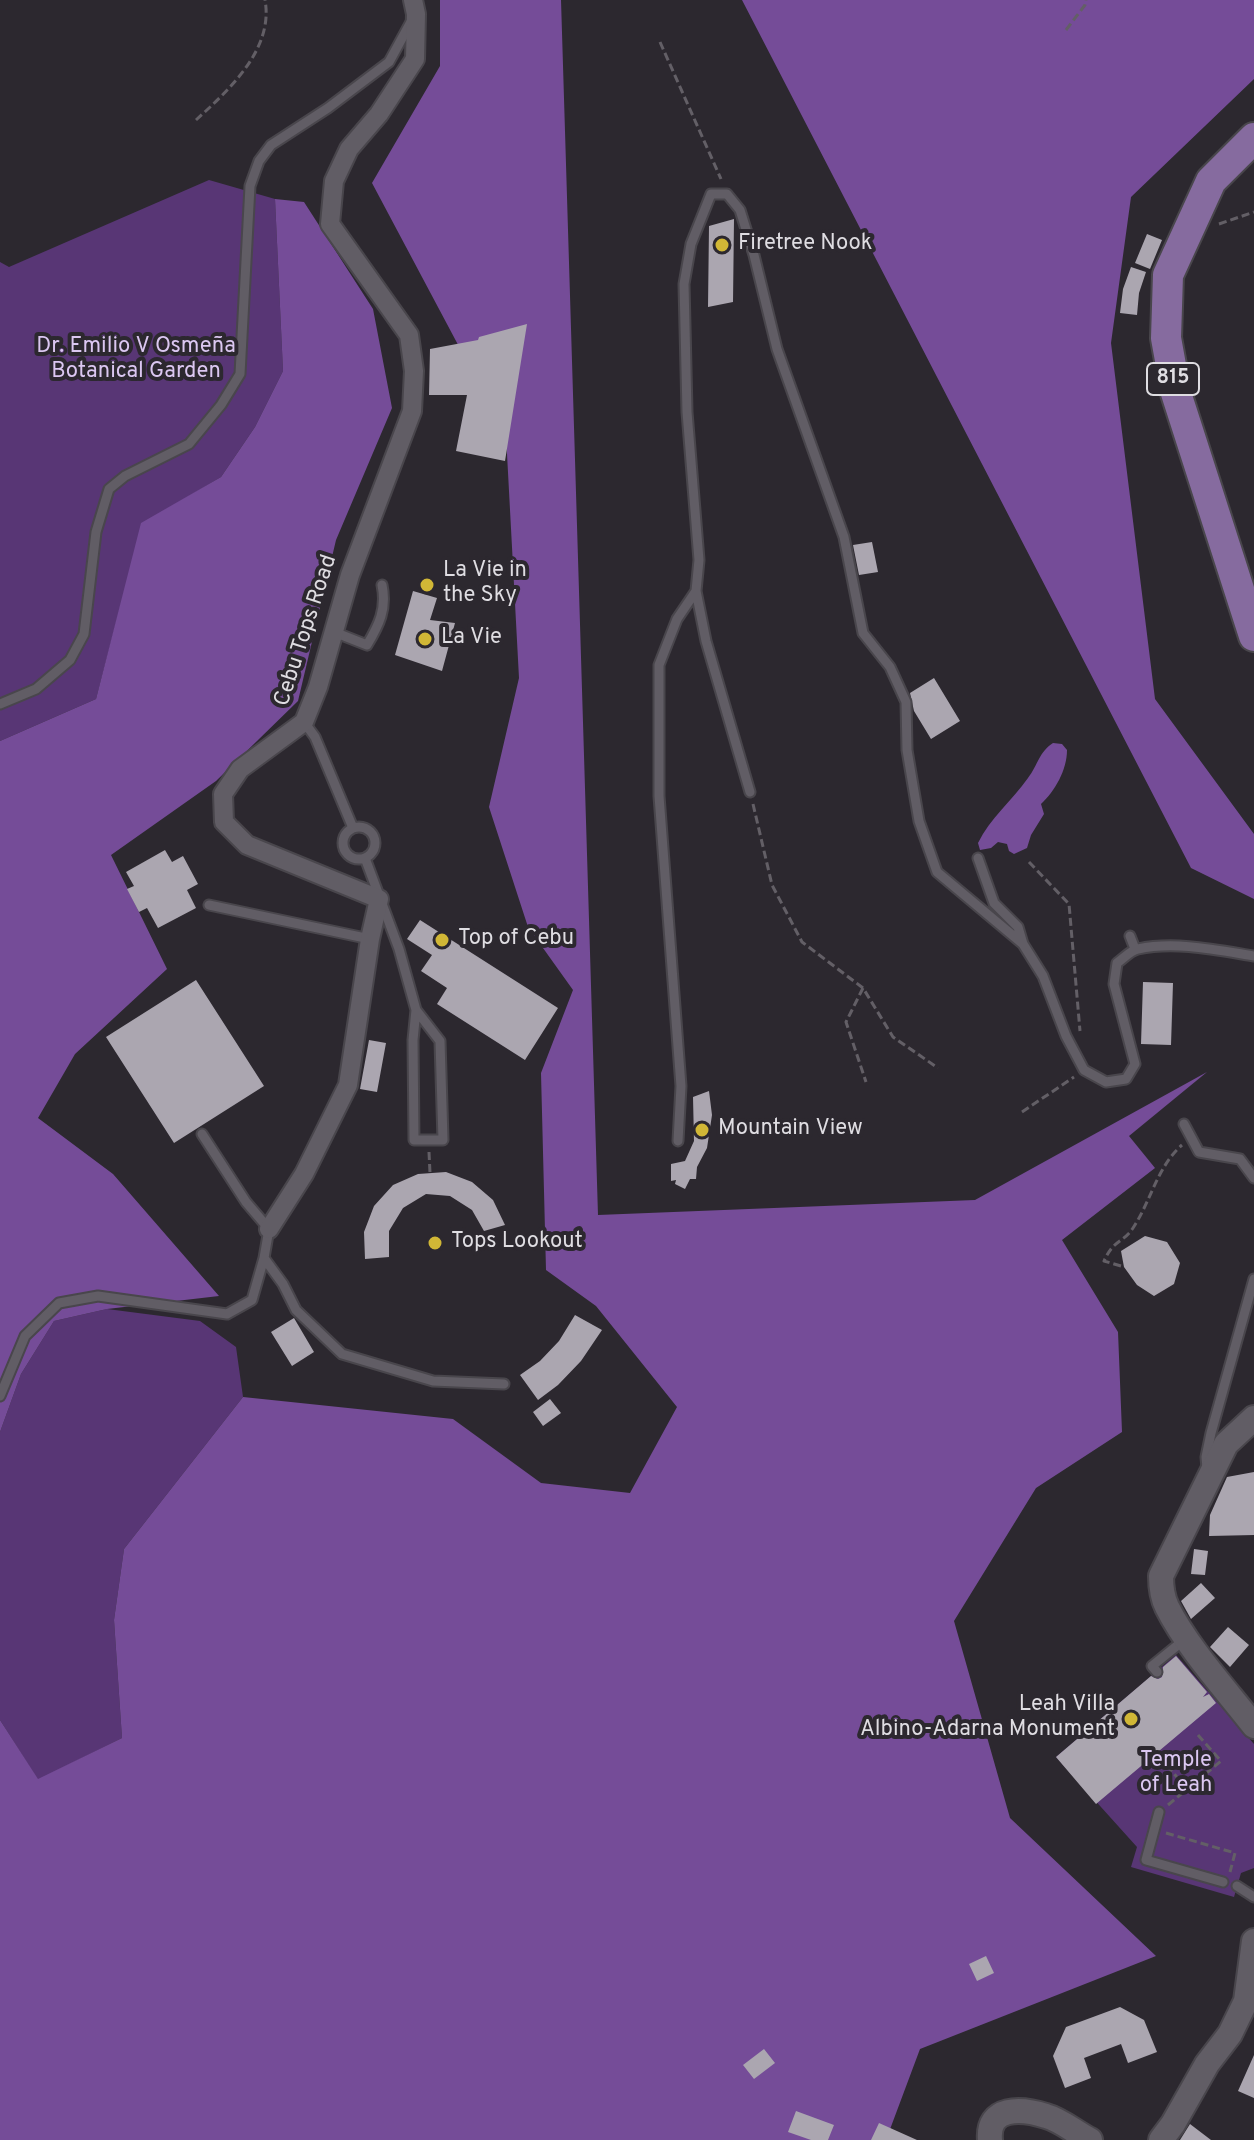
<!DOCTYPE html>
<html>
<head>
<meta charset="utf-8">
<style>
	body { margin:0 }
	canvas { display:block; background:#2c282f }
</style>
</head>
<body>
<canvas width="1254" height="2140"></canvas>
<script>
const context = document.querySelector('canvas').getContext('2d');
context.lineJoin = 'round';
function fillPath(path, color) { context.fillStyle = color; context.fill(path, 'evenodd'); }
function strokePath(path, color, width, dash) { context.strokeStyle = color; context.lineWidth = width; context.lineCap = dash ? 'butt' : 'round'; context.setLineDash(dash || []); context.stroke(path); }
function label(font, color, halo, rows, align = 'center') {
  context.font = font + ' Overpass,sans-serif'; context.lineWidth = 8; context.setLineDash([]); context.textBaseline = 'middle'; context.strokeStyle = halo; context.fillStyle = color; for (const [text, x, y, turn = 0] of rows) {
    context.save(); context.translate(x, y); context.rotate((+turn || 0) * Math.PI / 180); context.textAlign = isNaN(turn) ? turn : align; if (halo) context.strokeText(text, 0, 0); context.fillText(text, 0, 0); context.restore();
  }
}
const green = new Path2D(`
	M209,180l66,19 8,172 -28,56 -34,50 -79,47 -46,175 -96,42v-479l9,5z
	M107,1309l93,12 36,26 7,50 -119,152 -10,71 8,118 -84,42 -38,-60v-288l21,-58 33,-53z
	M1176,1655l78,89v124l-13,5 -7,24 -103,-30 6,-20 -81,-90z`);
const forest = new Path2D(`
	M440,0h121l37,1215 377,-15 232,-128 -78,64 26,32 -93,72 56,92 4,100 -86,56 -82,133 56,197 146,138 -236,93 -34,91h-886v-420l38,59 84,-41 -8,-118 10,-71 119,-152 210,22 88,64 89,10 47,-86 -81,-101 -50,-36 -5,-197 32,-83 -45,-63 -39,-120 30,-129 -13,-243 -134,-252 68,-117z
	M742,0h512v79l-123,118 -20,146 44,356 99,135v65l-63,-31z
	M275,199l29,3 69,107 19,99 -56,132 -38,161 -82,80 -105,74 56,114 -92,85 -37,64 75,56 106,122 -112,13 -53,12 -33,53 -21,58v-691l96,-42 45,-176 80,-46 34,-50 28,-56z`);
const water = new Path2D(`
	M1053,743l9,1 5,6c0,20 -12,41 -26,54l3,10 -13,21 -4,13 -13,6 -5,-3 -2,-7 -9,-2 -7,6 -11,2 -2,-7c12,-25 34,-42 50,-65 10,-13 11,-26 25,-35z`);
const building = new Path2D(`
	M734,219l-1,83 -25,5 1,-81z
	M1147,234l15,6 -12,29 -15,-6z
	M1131,267l15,5 -7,21 -2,22 -17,-2 3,-24z
	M527,324l-22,137 -49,-10 11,-56h-38l1,-46 48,-9 1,-3z
	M872,542l6,30 -19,3 -6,-30z
	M413,591l24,7 -7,22 25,3 -13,48 -47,-16z
	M934,678l26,43 -29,18 -17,-28 -4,-18z
	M165,850l7,12 11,-6 15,28 -11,6 9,18 -38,20 -11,-20 -8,4 -12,-23 7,-3 -8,-14z
	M420,920l138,88 -33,52 -88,-56 10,-16 -26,-17 11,-16 -25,-16z
	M196,980l68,106 -90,57 -68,-106z
	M1143,982l30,1 -2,62 -30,-1z
	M369,1040l17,3 -9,49 -17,-3z
	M709,1091l3,24 -5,33 -10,19 -1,12h-6l-5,10 -10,-5 1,-4 -5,1v-17l14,-3 9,-20 -1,-44z
	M446,1172l26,10 21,18 12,25 -21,6 -12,-21 -22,-14 -24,-2 -23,14 -14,23v26l-24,2 -1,-27 10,-26 19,-21 25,-11z
	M1145,1236l22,6 13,21 -6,21 -20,12 -17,-11 -13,-18 -3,-16z
	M575,1315l27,15 -21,31 -23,24 -20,15 -18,-25 20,-14 19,-20z
	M294,1318l20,34 -22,14 -21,-34z
	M550,1399l11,14 -18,13 -10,-14z
	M1254,1472v63l-45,1 1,-21 17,-38z
	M1194,1549l14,2 -3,24 -14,-1z
	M1201,1583l14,15 -24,21 -10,-18z
	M1228,1627l21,18 -19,22 -20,-20z
	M1176,1656l31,36 -4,5 6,-3 7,9 -120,101 -40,-47 95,-81 7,3 4,-2 1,-10z
	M986,1956l8,17 -17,8 -8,-17z
	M1120,2007l24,13 13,32 -29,11 -7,-19 -37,14 7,20 -26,10 -12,-32 13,-29z
	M764,2049l11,14 -21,16 -11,-14z
	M1254,2055v43l-16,-7z
	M796,2111l38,14 -6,15h-17l-23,-8z
	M879,2123l38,17h-46z
	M1190,2124l21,16h-31z`);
const path = new Path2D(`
	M1066,30l19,-25 1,-5
	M660,42l61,137
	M196,120c33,-30 78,-71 69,-120
	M1219,224l35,-12
	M753,804l19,81 30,57 61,46 30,49 45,31
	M1029,862l40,42 11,127
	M863,988l-17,34 20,60
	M1022,1112l52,-35
	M429,1152l1,21
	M1121,1266l-17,-5c10,-22 19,-18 29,-33 18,-27 24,-61 49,-83
	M1159,1756l28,33
	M1168,1805l53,-44 -23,-26
	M1166,1833l69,20 -5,19`);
const service = new Path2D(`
	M696,591l10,50 44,151
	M334,632l33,13c12,-20 20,-36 15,-60
	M0,704l36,-15 34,-29 14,-26 12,-102 13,-43 16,-13 64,-32 32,-39 19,-31 10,-188 9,-25 12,-16 57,-37 61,-46 23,-42
	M304,722l11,15 38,91
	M343 843a16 16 0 1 1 32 0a16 16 0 1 1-32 0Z
	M365,858l34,91 17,61 -3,30 1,100h29l-3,-99 -24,-31
	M978,858l16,45 24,24 5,17
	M209,905l161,34
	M1130,936l5,13
	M1184,1124l15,28 41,7 14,19
	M678,1141l3,-55 -22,-290v-131l18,-46 19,-28 3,-31 -12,-148 -3,-128 7,-40 20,-50h16l13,16 14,45 23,94 67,188 19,96 27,34 16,35 1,48 12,71 18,51 86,72 20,32 23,60 18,34 22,12 20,-3 9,-15 -21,-80 3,-21c7,-5 14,-13 21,-14 37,-8 79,1 116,7
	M264,1258l19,26 13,26 46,44 91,27 71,3
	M0,1396l25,-60 34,-33 39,-7 129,18 25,-14 12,-42 5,-29 -23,-27 -44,-68
	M1207,1469l-1,-12 5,-24 43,-154
	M1157,1672l-5,-6 32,-26
	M1159,1812l-13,48 77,22
	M1237,1886l17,11`);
const minor = new Path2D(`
	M269,1229l35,-55 44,-89 22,-146 9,-40 -132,-54 -23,-23 -1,-28 17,-25 64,-47 14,-35 32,-112 62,-164 2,-40 -5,-36 -79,-111 4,-43 15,-32 30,-35 36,-55 1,-45 -3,-14`);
const tertiary = new Path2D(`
	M1254,1418l-28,26 -65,132c0,11 1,21 6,31 20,40 59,83 87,119
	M990,2140c-3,-34 31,-32 56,-24 15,4 30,17 44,24
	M1161,2140l12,-16 34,-60 23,-30 16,-33 8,-60`);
const primary = new Path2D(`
	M1254,138l-43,43 -43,94 -2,63 10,55 78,243`);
const markers = [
	[722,245,8,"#d1b736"],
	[427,585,8,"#d1b736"],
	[425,639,8,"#d1b736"],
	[442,940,8,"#d1b736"],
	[702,1130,8,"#d1b736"],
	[435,1243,8,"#d1b736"],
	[1131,1719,8,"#d1b736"]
];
const shields = [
	[1173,379,52]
];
const shieldNames = [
	["815",1173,379]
];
const poiNames = [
	["Firetree Nook",738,245],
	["La Vie in",443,572],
	["the Sky",443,597],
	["La Vie",441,639],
	["Top of Cebu",458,940],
	["Mountain View",718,1130],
	["Tops Lookout",451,1243],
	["Leah Villa",1115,1706,"right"],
	["Albino-Adarna Monument",1115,1731,"right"]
];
const parkNames = [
	["Dr. Emilio V Osmeña",136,348],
	["Botanical Garden",136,373],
	["Temple",1176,1762],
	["of Leah",1176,1787]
];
const streetNames = [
	["Cebu Tops Road",307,631,-72]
];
fillPath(green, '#583675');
fillPath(forest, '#754c98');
fillPath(water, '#754d98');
fillPath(building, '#aba6b0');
strokePath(service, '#49464c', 13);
strokePath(minor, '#49464c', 22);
strokePath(tertiary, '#49464c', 28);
strokePath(primary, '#49464c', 34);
strokePath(path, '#635f66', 3, [8, 4]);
strokePath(service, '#615d65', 9);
strokePath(minor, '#615d65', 18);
strokePath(tertiary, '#615d65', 24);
strokePath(primary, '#866b9f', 30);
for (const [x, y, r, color] of markers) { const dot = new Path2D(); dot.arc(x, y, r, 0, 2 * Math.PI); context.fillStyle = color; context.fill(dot); strokePath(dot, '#2c282f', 3); }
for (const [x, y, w] of shields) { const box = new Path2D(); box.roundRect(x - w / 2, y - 16, w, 32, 6); context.fillStyle = '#2c282f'; context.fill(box); strokePath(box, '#dfdde2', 2); }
label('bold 20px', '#dfdde2', null, shieldNames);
label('22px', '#dfdde2', '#2c282f', poiNames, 'left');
label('22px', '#dbc7f1', '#2c282f', parkNames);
label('22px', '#dfdde2', '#2c282f', streetNames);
</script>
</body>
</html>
